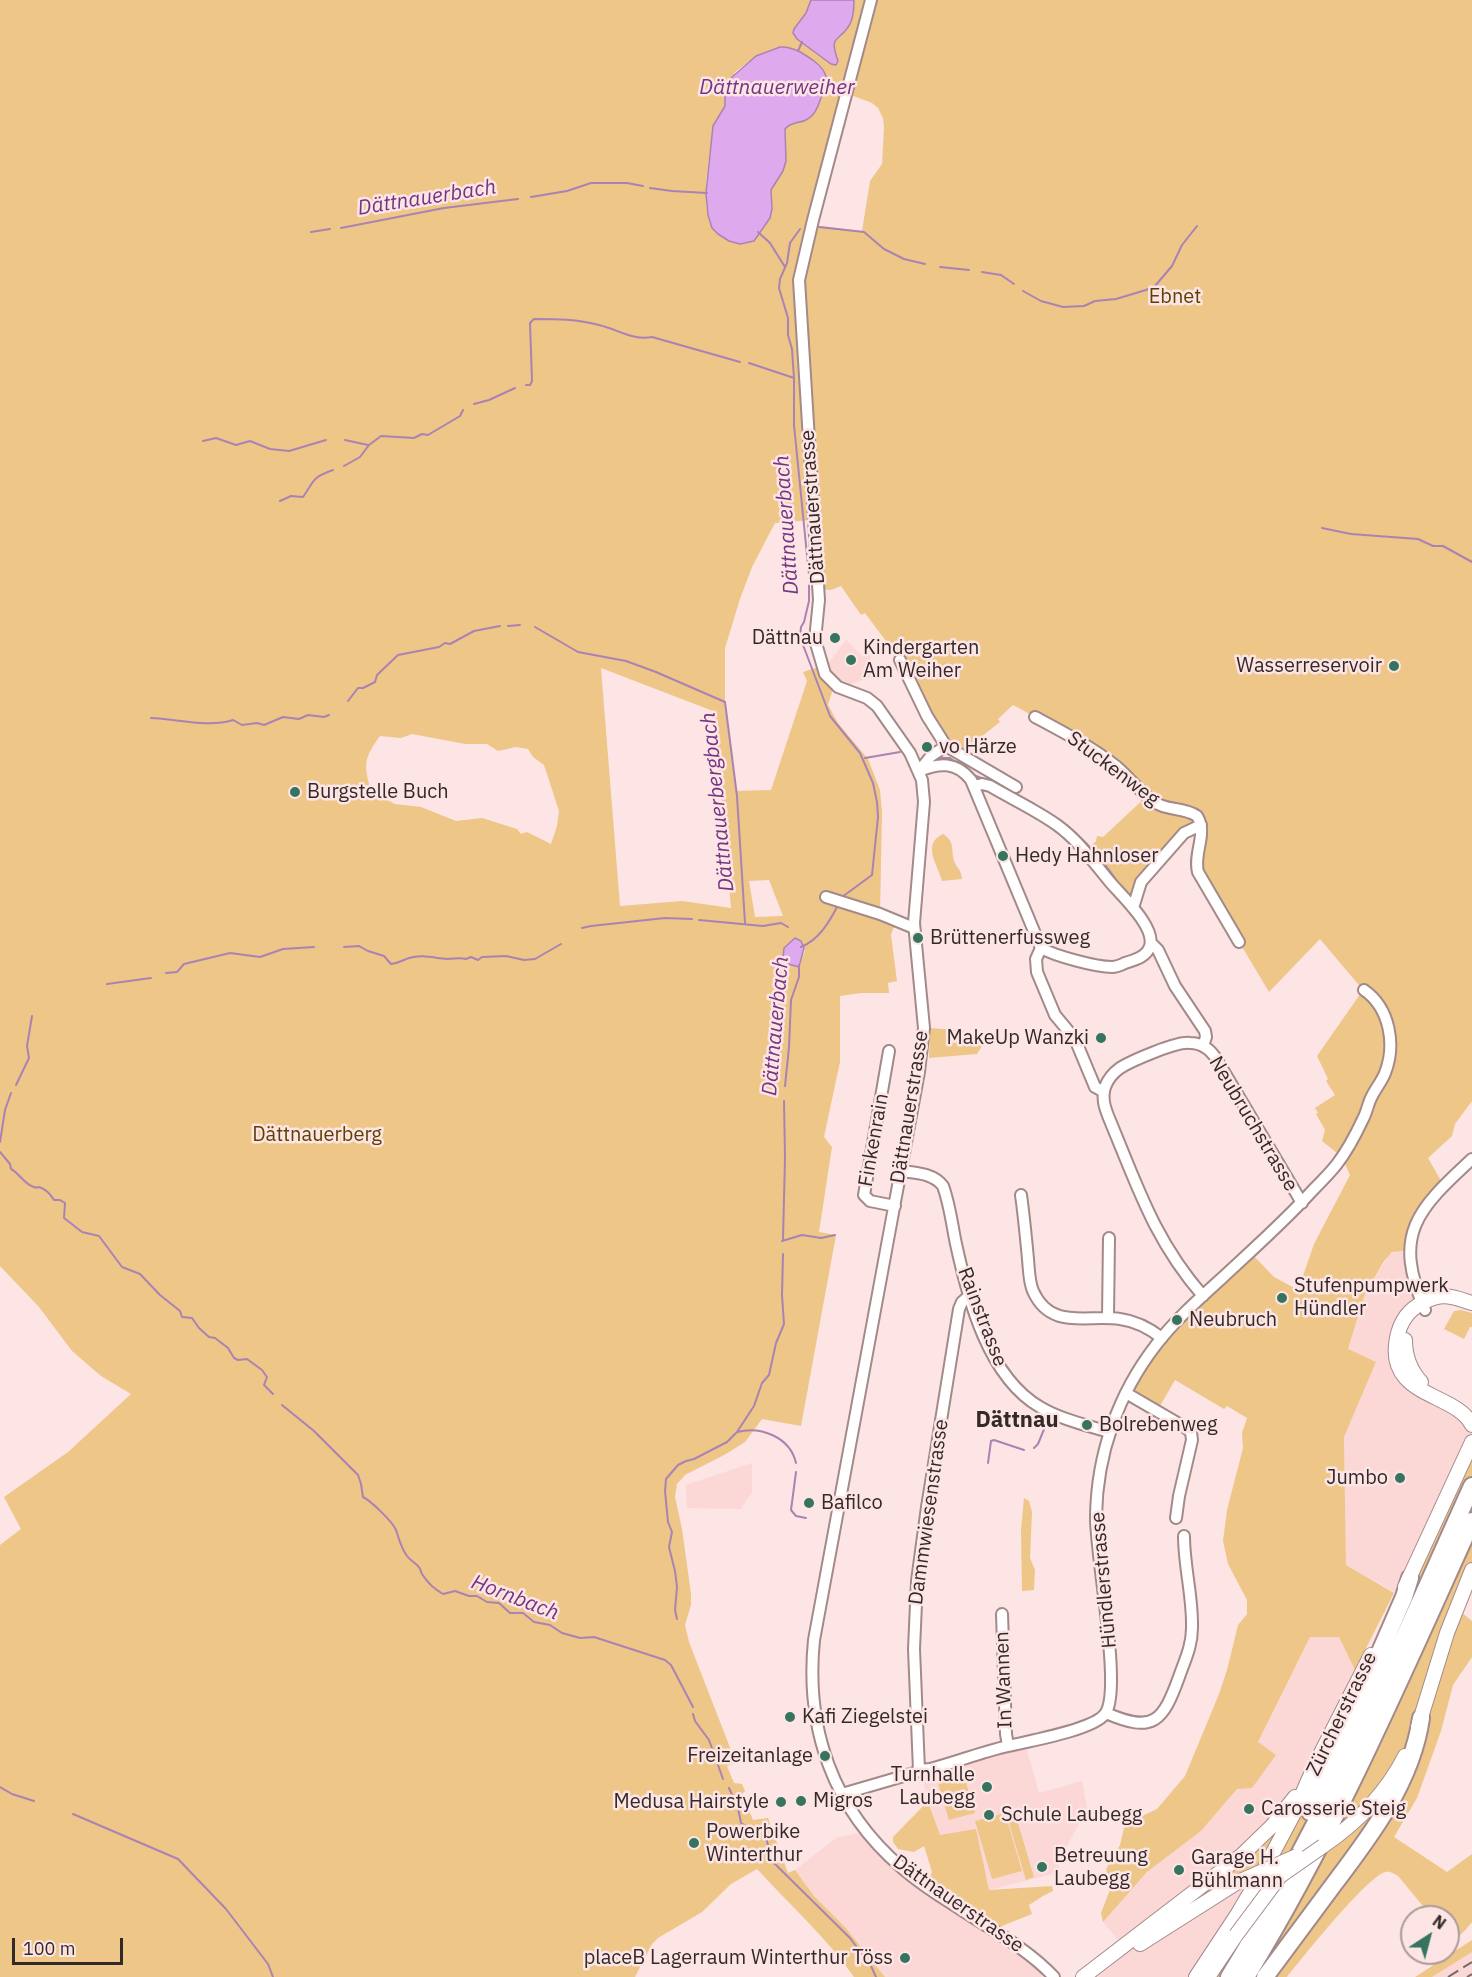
<!DOCTYPE html>
<html>
<head>
<meta charset="utf-8">
<style>
	body { margin:0 }
	#map { position:relative; width:1472px; height:1977px; overflow:hidden; background:#fce5e4; font-family:"IBM Plex Sans",sans-serif }
	canvas { display:block }
	.north { position:absolute; left:1400px; top:1905px; width:60px; height:60px; box-sizing:border-box; background:#fce5e4; border:2px solid #ac9a99; border-radius:50%; rotate:36deg; font-size:16px; font-weight:700; line-height:24px; text-align:center; color:#332929 }
	.north::after { content:''; display:block; margin:auto; width:21px; height:27px; background:#367460; clip-path:polygon(50% 0,100% 100%,50% 72%,0 100%) }
	.scale { position:absolute; left:12px; top:1938px; width:111px; height:27px; box-sizing:border-box; border:3px solid #332929; border-top:0; padding-left:8px; font-size:18px; line-height:21px; white-space:nowrap; color:#332929; -webkit-text-stroke:4px #fce5e4; paint-order:stroke }
</style>
</head>
<body>
<div id="map">
<canvas width="1472" height="1977"></canvas>
<div class="north">N</div>
<div class="scale">100 m</div>
</div>
<script>
const context = document.querySelector('canvas').getContext('2d');
context.lineJoin = 'round';
function fillPath(path, color) { context.fillStyle = color; context.fill(path, 'evenodd'); }
function strokePath(path, color, width, dash) { context.strokeStyle = color; context.lineWidth = width; context.lineCap = dash ? 'butt' : 'round'; context.setLineDash(dash || []); context.stroke(path); }
function label(font, color, halo, rows, align = 'center') {
  context.font = font + ' "IBM Plex Sans",sans-serif'; context.lineWidth = 5; context.setLineDash([]); context.textBaseline = 'middle'; context.strokeStyle = halo; context.fillStyle = color; for (const [text, x, y, turn = 0] of rows) {
    context.save(); context.translate(x, y); context.rotate((+turn || 0) * Math.PI / 180); context.textAlign = isNaN(turn) ? turn : align; if (halo) context.strokeText(text, 0, 0); context.fillText(text, 0, 0); context.restore();
  }
}
const built = new Path2D(`
	M846,640l16,16 7,-2 7,21 -27,10 -10,-4 -8,-8 -4,-8z
	M1405,1249l5,1 12,53 -13,11 -10,51 46,38 27,10v29l-72,153 -54,-30 -2,-128 32,-75 -28,-12 17,-56 24,-39 7,-4z
	M752,1463v31l-4,3 -7,12 -54,-1 -1,-23z
	M1310,1637h29l21,40 -45,88 -34,50 -157,132 -21,-25 44,-50 54,-41 36,-42 21,-47z
	M1025,1743l14,50 43,-12 5,27 -24,46 -7,2 4,16 -71,18 -2,-10 -47,-45 -21,-65z
	M859,1833l52,43 113,80 18,18 -1,3h-156l-40,-50 -31,-31 -19,-26 41,-32z
	M1236,1883l16,7 -56,87h-98l34,-28z
	M1472,1952v25h-40z`);
const green = new Path2D(`
	M0,0h811l-5,13 -12,16 3,10 34,25 7,-3c-9,-25 -1,-17 9,-33 6,-8 7,-19 7,-28h618v1101l-17,23 -3,12 -24,22 16,28 -14,14 -20,50 -18,2 -8,9 -19,33 -17,55 28,13 -32,75 2,128 48,28 -39,77 -16,-33h-29l-52,105 18,13 -24,33 -15,1 -36,42 -54,41 -44,50 -2,-9 10,-26 -5,-18 14,-24 5,-21 32,-15 28,-33 34,-82 8,-24 11,-45 9,-11v-14l-19,-36 -5,-23 4,-31 16,-62 -1,-15 5,-15 -20,-12 -3,3 -49,-29 -18,31 -31,-18 20,-35 104,-106 24,25 24,13 16,-46 36,-69 -8,-18 -20,-16 3,-11 -9,-16 2,-1 -3,-5 20,-13 -9,-14 2,-2 -11,-23 46,-66 -43,-51 -51,53 -68,-114 1,-46 -10,-4 -51,54 -6,22 -49,-53 10,-10 1,-5 6,1 44,-41 -78,-61 -56,-30 -15,14 2,3 -42,33 -9,-6 -49,-89 -35,-47 -4,2 -20,-29 -10,4 -12,-1 -6,-69 -38,3 -23,44 -12,32 -15,49v54l11,89 35,-1 36,-109 -4,-9 19,-6 12,19 -6,20 10,18 30,36 12,31 2,22 -2,102 19,8 -6,7 -2,6 6,46 -9,2 1,10h-28l-21,3v66l-16,75 8,10 -13,85 17,3 -35,191 -39,-7 -17,23 -19,12 -41,21 -8,9 -2,13 7,32 9,65v11l-6,20 4,17 47,121 -9,3 7,17 8,1 3,7 -3,3 11,26 15,-2 20,55 7,-3 19,26 31,31 40,50h-31c-28,-40 -64,-72 -97,-108l-26,15 -29,28 -44,26 -6,6 -17,33h-635v-432l21,-16 -17,-32 64,-45 63,-58 -30,-18 -29,-25 -33,-44 -39,-41zM775,48c26,10 62,13 47,49 -4,9 -6,18 -16,23 -8,5 -14,1 -21,9l1,26 -5,20 -10,15 -1,28 -16,23 -14,3 -11,-3 -6,-3 -14,-17 -3,-18v-20l7,-57 12,-18 10,-36 21,-16zM846,93l26,10 6,5 5,10 1,10 -2,36 -12,17 -8,50 -50,-6zM601,668l112,43 18,197 -49,-7 -62,5zM412,734l53,10h22l11,7 18,-4 12,2 5,8 11,8 15,46 -2,15 -6,18 -24,-12 -6,2 -4,-5 -35,-11 -26,3 -35,-14 -26,-3 -24,-12c-7,-27 -8,-33 9,-56l21,2zM769,880l14,36 -28,1 -6,-36zM802,943l3,7 -5,16 -12,-2 -4,-4 -1,-7 3,-8z
	M943,834c12,7 8,15 11,27 3,8 7,7 8,18l-20,2c-4,-16 -21,-37 1,-47z
	M930,1028l36,3 18,12 -7,11 -48,4z
	M1461,1310l11,3v14h-2l-6,12 -20,-10 10,-18z
	M1472,1442v128l-16,38 16,13v36l-19,28 -12,46 -24,67 -23,39 53,35 25,-18v68c-7,8 -13,19 -24,13v-18h-16l-34,-41c-4,-2 -7,-5 -13,-4 -19,6 -83,86 -98,105h-91l56,-87 -16,-7 -104,66 -8,-2 75,-58 92,-86 89,-166z
	M1024,1498l5,3 3,11 -2,46 5,12 -1,20 -12,1 -1,-61z
	M964,1776l11,37 -26,7 -11,-37z
	M928,1801l12,34 36,-6 13,61 63,-4 1,5 -10,5 -14,9 3,9 -40,16 -34,-29 -29,-20 3,-9 -8,-26 -10,6 -16,-3 -5,-7v-5z
	M1014,1810l20,67 -8,3 -20,-67z
	M1005,1813l17,58 -30,8 -17,-58z
	M1472,1940v12l-40,25h-17z`);
const water = new Path2D(`
	M811,0h43c0,8 0,16 -4,24 -10,19 -22,9 -12,37l-2,4 -5,-1 -34,-25 -4,-6 1,-4 12,-16z
	M780,47c13,-1 24,7 34,14 16,12 14,21 7,37 -3,8 -6,18 -15,22 -8,4 -14,1 -21,9l1,32 -3,10 -12,19 1,19 -2,9 -16,23 -14,3 -11,-3 -11,-7 -6,-6 -4,-13 -2,-22 7,-67 12,-20v-16l6,-12 25,-22z
	M795,938l6,3 3,7 -5,19 -11,-3 -5,-6 1,-10z`);
const stream = new Path2D(`
	M798,51l4,-9
	M650,188l22,3 35,2
	M531,197l36,-6 24,-8h36l16,3
	M819,227l45,5 20,17 20,10 21,5
	M341,228l103,-20 74,-9
	M800,229l-10,14 -3,20 -7,16 -1,9 9,30v17l4,14 2,29v47l15,150v26l-5,21 -3,5 -1,10 30,79 30,37 13,30 4,19 1,15 -6,58 -30,22
	M311,232l19,-3
	M758,232l12,11 15,24
	M940,267l29,3
	M982,272l19,3 13,9
	M1023,291l18,10 22,6 21,-1 11,-5 21,-2 30,-9 9,-4 17,-20 10,-21 15,-19
	M749,363l45,15
	M526,385h4l2,-4 -2,-58 4,-4c22,0 43,0 65,6 18,4 34,16 53,12l88,25
	M474,404l15,-4 26,-12
	M345,440l23,5
	M203,441l13,-3 20,7 14,-4 20,8 19,2 37,-11
	M344,466l16,-9 9,-12 12,-9 33,2 8,-4 6,1 32,-19 3,-6
	M280,501l11,-5 12,1c12,-17 8,-19 30,-27
	M1322,528l29,6 67,5 15,7h10l29,16
	M508,626l12,-1
	M535,627l43,25 48,9 30,11 69,30 12,94 8,127
	M348,701l10,-13h5l12,-6 2,-7 21,-20 41,-8 6,-4 5,1 24,-13 26,-5
	M151,718c26,1 57,10 82,2l9,5 15,-2 7,2 19,-8 16,2 9,-4 16,2 5,-2
	M865,758l35,-6
	M938,758h12l26,18 16,6
	M1005,788l29,16
	M1052,815c27,17 47,40 65,66
	M699,920l64,6 18,-3 7,4
	M582,928l9,-2 74,-8 27,1
	M344,947l15,-1 9,5 16,5 7,8c8,-1 12,-4 18,-6 13,-4 25,0 38,1 7,0 13,-2 19,0l5,-2 7,3 4,-3 24,-1 18,4 11,-1 26,-15
	M801,947c18,-7 29,-26 37,-42
	M166,973l11,-1 7,-8 46,-11 30,4 23,-8 31,-2
	M107,984l44,-6
	M16,1085l13,-27 -2,-12 5,-30
	M785,1086l4,-39 2,-47 8,-23v-12
	M0,1142l5,-32 6,-17
	M0,1152l10,12 1,5c8,4 14,16 23,18 2,1 4,0 5,0 6,2 12,8 15,13h6l5,3 -1,15 18,14 17,4 23,31 18,7 20,21 20,16 2,6 10,1 7,10 10,9 6,1 13,10 6,10 4,2 9,-1 15,11 5,7 -3,8 9,9
	M783,1239l2,-81 -1,-57
	M782,1241l20,-6 19,3 14,-3
	M282,1405l32,26 44,44 3,9 2,13c8,4 29,24 33,33 3,9 5,18 11,26 3,4 7,6 11,10 3,3 2,4 4,8 5,8 12,15 21,20l12,-3 14,5h8l10,6 12,1 11,10h13l11,9 16,3 12,8 18,5 14,-1 71,23 6,5 22,42
	M737,1432c24,-6 53,5 59,31
	M1034,1448l4,-4 9,-22
	M988,1463l3,-22 3,-1 30,10
	M796,1472l-5,38 5,6 10,2
	M677,1619l-2,-9 2,-23 -2,-16 -6,-24 3,-15 -4,-10 -3,-31 1,-12 12,-14 8,-4 8,-2 33,-17 10,-10 17,-26 8,-23 7,-8 7,-32 8,-19 -2,-29 1,-41
	M693,1714l2,7 14,19 14,39
	M0,1787l12,7 22,7
	M729,1788l9,20 3,15 6,4
	M73,1814l105,45 48,50 42,55 5,13
	M766,1838l7,24 77,76 21,28 5,11`);
const minor = new Path2D(`
	M871,0l-58,220 -14,60 20,320 -4,40 10,34 13,13 29,11 10,8 33,47 12,27 2,22 -10,121 10,105 -5,44 -105,568c-9,89 19,169 88,228 16,14 34,26 52,37 34,23 72,42 100,72
	M900,660l27,56 19,30
	M1035,717c28,15 57,30 82,50 13,11 23,25 37,35 13,9 30,5 43,14 11,18 -4,37 1,56l41,70
	M919,771c20,-8 37,-10 52,9l70,168
	M919,771l12,-15 15,-10 70,41
	M974,786l8,-2 8,2c22,13 46,24 67,39 22,16 36,37 53,57 11,13 46,45 40,64 -3,11 -16,14 -25,17 -4,2 -8,4 -13,4 -16,0 -57,-11 -71,-19
	M826,897l54,17 34,14
	M1133,908l8,-26 43,-49 17,-8
	M1151,943l7,7 17,36 30,45 1,6 -3,9
	M1041,948l-5,11 1,13 18,43 20,24 20,48 9,5
	M889,1051l-25,144 6,6 25,5
	M901,1171c15,2 32,2 42,15 7,19 9,39 13,58 12,55 32,133 84,163 20,12 46,18 69,25
	M1021,1195c3,21 5,43 7,64 1,11 1,23 5,32 18,40 55,23 87,28 16,2 29,9 42,19
	M1203,1296c-48,-55 -65,-108 -92,-173 -5,-12 -10,-23 -6,-36 3,-8 8,-14 15,-19 11,-7 57,-27 70,-25 12,0 21,7 27,17l85,143
	M1425,1310c-33,-76 -8,-100 47,-151
	M1108,1317l1,-79
	M1126,1393l60,35 5,4 1,8 -13,56 -3,22
	M1002,1614l4,120 2,12
	M1106,1713c48,21 57,8 73,-36 6,-17 13,-31 13,-49 1,-31 -8,-61 -8,-92
	M919,1770l-5,-121 3,-68 10,-74 32,-198 3,-7 7,-6
	M842,1794l72,-21 5,-3 11,-1c26,-7 52,-17 78,-23 21,-5 85,-16 97,-32 18,-23 -10,-160 -9,-198 1,-62 22,-122 60,-171 19,-25 42,-45 65,-66 31,-29 63,-57 92,-89 8,-8 17,-17 24,-26 10,-13 19,-30 26,-45 4,-7 5,-16 9,-23 4,-8 10,-15 13,-23 11,-28 5,-65 -21,-83`);
const major = new Path2D(`
	M1472,1303c-19,-6 -29,-11 -48,-1 -15,7 -24,20 -27,36 -12,60 59,54 75,87
	M1405,1340c0,16 5,30 16,42
	M1405,1587l67,-145
	M1418,1727l29,-94 25,-63
	M1323,1846c35,-24 63,-52 82,-90
	M1140,1944l96,-61
	M1083,1977l159,-122 30,-29 23,-29
	M1196,1977l41,-62 30,-51 26,-49 22,-50 56,-110
	M1208,1977l28,-42`);
const highway = new Path2D(`
	M1310,1812l94,-215 6,-19
	M1229,1977c97,-156 168,-325 243,-491
	M1246,1977c89,-145 156,-302 226,-456
	M1265,1977c23,-31 46,-62 69,-93 38,-50 78,-103 87,-166`);
const rail = new Path2D(`
	M1448,1977l24,-15
	M1467,1977l5,-3`);
const majorBridge = new Path2D(`
	M1236,1883l61,-27
	M1236,1935l44,-59 43,-30`);
const markers = [
	[835,638,6,"#367460"],
	[851,660,6,"#367460"],
	[1394,666,6,"#367460"],
	[927,747,6,"#367460"],
	[295,792,6,"#367460"],
	[1003,856,6,"#367460"],
	[918,938,6,"#367460"],
	[1101,1038,6,"#367460"],
	[1282,1298,6,"#367460"],
	[1177,1320,6,"#367460"],
	[1087,1425,6,"#367460"],
	[1400,1478,6,"#367460"],
	[809,1503,6,"#367460"],
	[790,1717,6,"#367460"],
	[825,1756,6,"#367460"],
	[987,1787,6,"#367460"],
	[801,1801,6,"#367460"],
	[781,1802,6,"#367460"],
	[1249,1809,6,"#367460"],
	[989,1815,6,"#367460"],
	[694,1843,6,"#367460"],
	[1042,1867,6,"#367460"],
	[1179,1870,6,"#367460"],
	[905,1958,6,"#367460"]
];
const parkNames = [
	["Ebnet",1175,297],
	["Dättnauerberg",317,1135]
];
const streetNames = [
	["Dättnauerstrasse",813,507,-94],
	["Stuckenweg",1113,769,37],
	["Dättnauerstrasse",910,1107,-81],
	["Neubruchstrasse",1253,1124,59],
	["Finkenrain",874,1140,-80],
	["Rainstrasse",982,1317,69],
	["Dammwiesenstrasse",929,1512,-82],
	["Hündlerstrasse",1104,1580,-95],
	["In Wannen",1004,1680,-92],
	["Zürcherstrasse",1342,1714,-64],
	["Dättnauerstrasse",958,1904,35]
];
const poiNames = [
	["Dättnau",823,638,"right"],
	["Kindergarten",863,648],
	["Am Weiher",863,671],
	["Wasserreservoir",1382,666,"right"],
	["vo Härze",939,747],
	["Burgstelle Buch",307,792],
	["Hedy Hahnloser",1015,856],
	["Brüttenerfussweg",930,938],
	["MakeUp Wanzki",1089,1038,"right"],
	["Stufenpumpwerk",1294,1286],
	["Hündler",1294,1309],
	["Neubruch",1189,1320],
	["Bolrebenweg",1099,1425],
	["Jumbo",1388,1478,"right"],
	["Bafilco",821,1503],
	["Kafi Ziegelstei",802,1717],
	["Freizeitanlage",813,1756,"right"],
	["Turnhalle",975,1775,"right"],
	["Laubegg",975,1798,"right"],
	["Migros",813,1801],
	["Medusa Hairstyle",769,1802,"right"],
	["Carosserie Steig",1261,1809],
	["Schule Laubegg",1001,1815],
	["Powerbike",706,1832],
	["Winterthur",706,1855],
	["Betreuung",1054,1856],
	["Laubegg",1054,1879],
	["Garage H.",1191,1858],
	["Bühlmann",1191,1881],
	["placeB Lagerraum Winterthur Töss",893,1958,"right"]
];
const waterNames = [
	["Dättnauerweiher",777,88],
	["Dättnauerbach",427,198,-9],
	["Dättnauerbach",787,525,-94],
	["Dättnauerbergbach",718,802,-96],
	["Dättnauerbach",776,1026,-85],
	["Hornbach",515,1598,21]
];
const quarterNames = [
	["Dättnau",1017,1421]
];
fillPath(built, '#fbd7d6');
fillPath(green, '#edc688');
fillPath(water, '#dea9ed');
strokePath(water, '#ab83b2', 1.5);
strokePath(stream, '#ab83b2', 2);
strokePath(minor, '#a38a89', 14);
strokePath(major, '#a38a89', 16);
strokePath(highway, '#a38a89', 20);
strokePath(minor, '#fff', 10);
strokePath(major, '#fff', 14);
strokePath(highway, '#fff', 16);
strokePath(rail, '#766867', 2, [12, 6]);
strokePath(majorBridge, '#a38a89', 16, []);
strokePath(majorBridge, '#fff', 14);
for (const [x, y, r, color] of markers) { const dot = new Path2D(); dot.arc(x, y, r, 0, 2 * Math.PI); context.fillStyle = color; context.fill(dot); strokePath(dot, '#fce5e4', 2); }
label('20px', '#5e4100', '#fce5e4', parkNames);
label('20px', '#332929', '#fce5e4', streetNames);
label('20px', '#332929', '#fce5e4', poiNames, 'left');
label('italic 21px', '#733584', '#fce5e4', waterNames);
label('bold 22px', '#332929', '#fce5e4', quarterNames);
</script>
</body>
</html>
